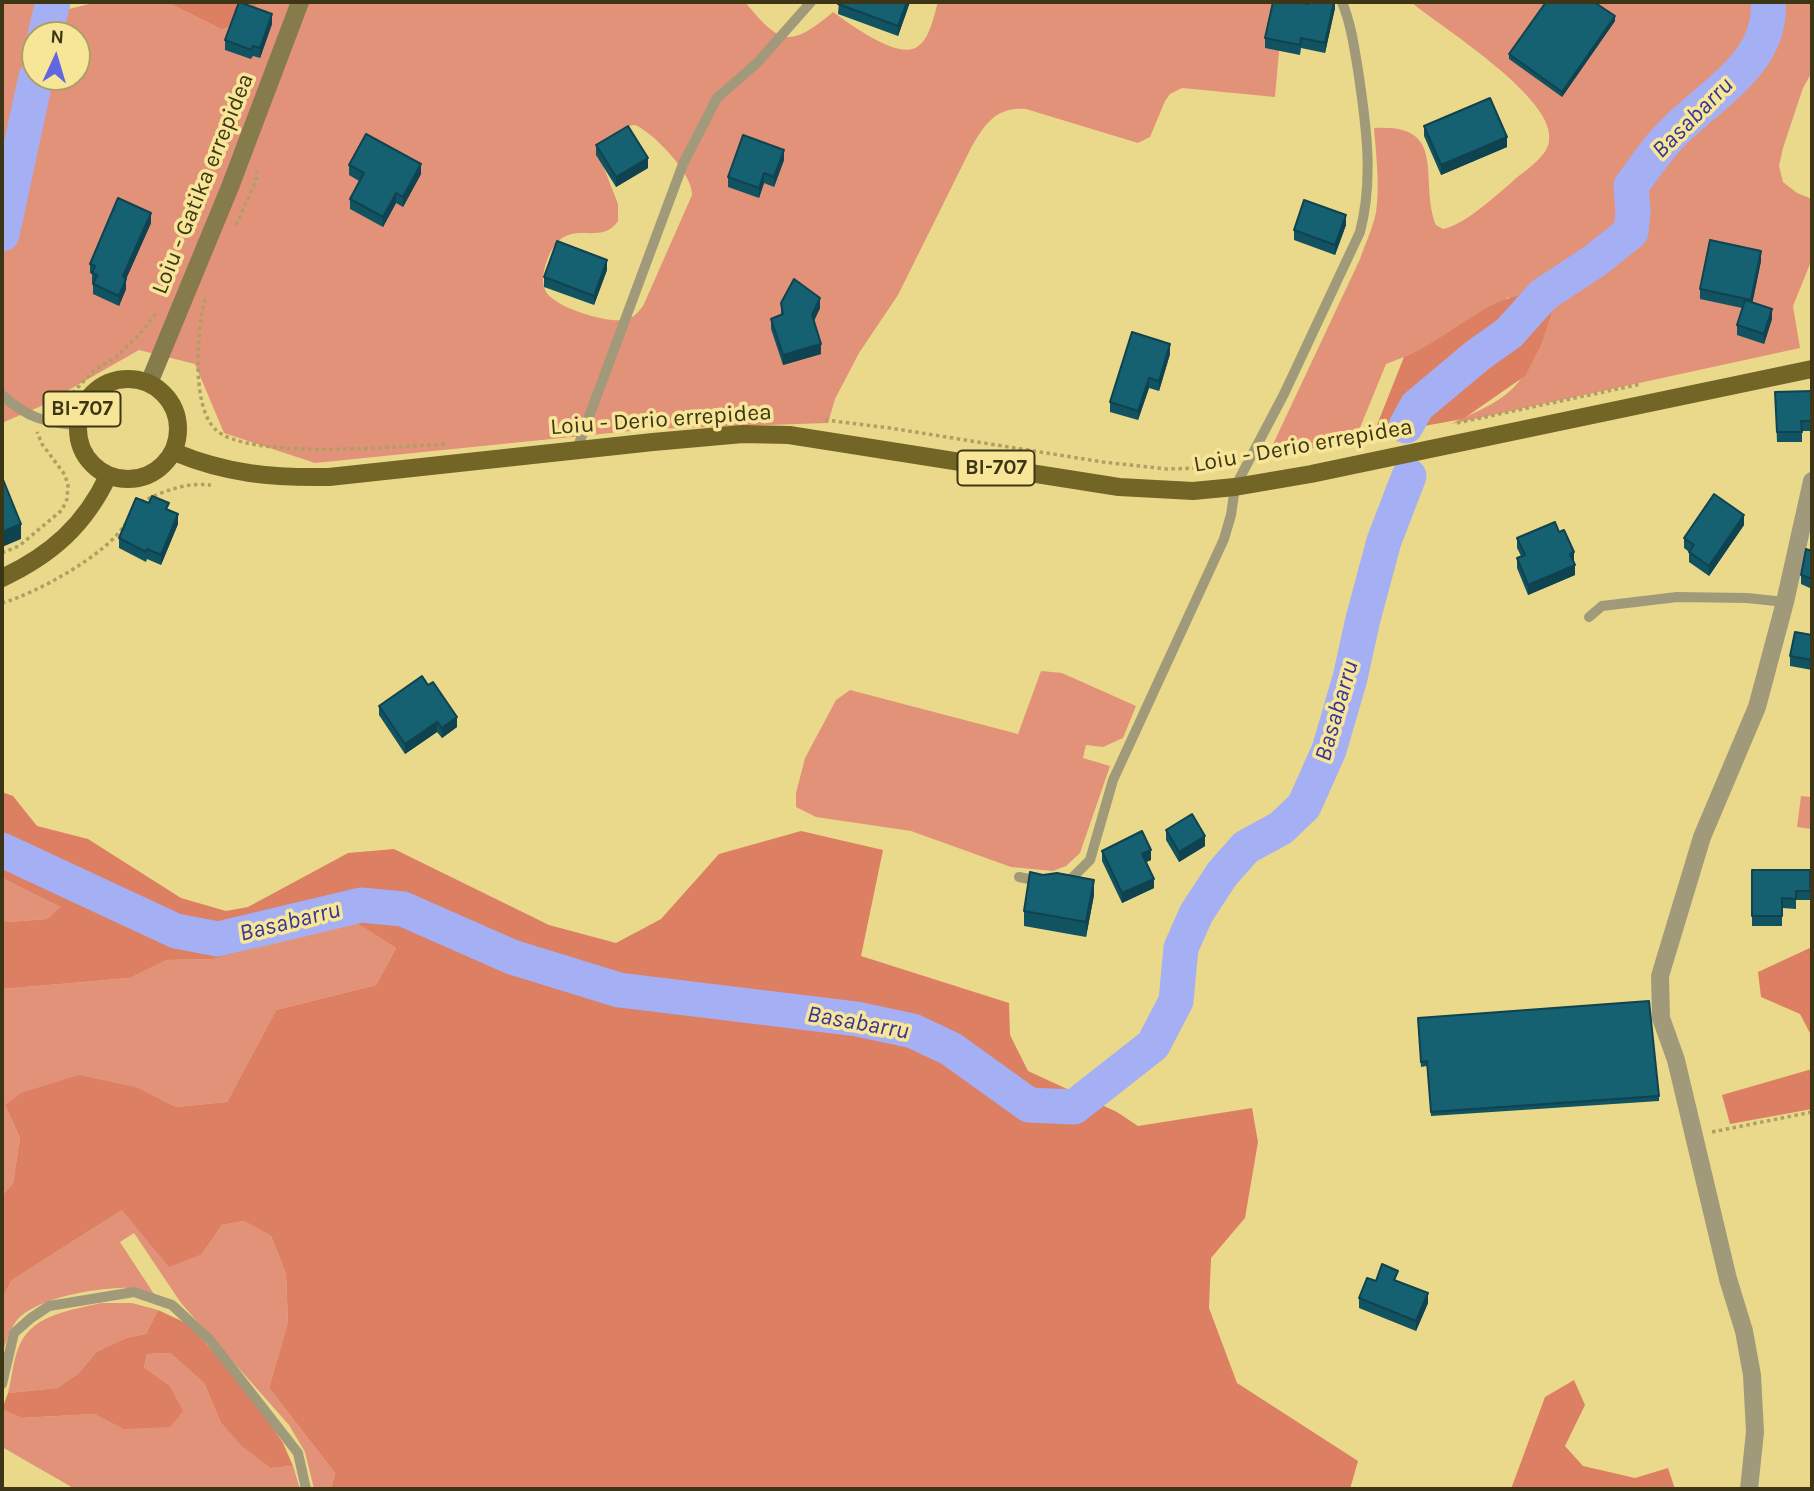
<!DOCTYPE html>
<html>
<head>
<meta charset="utf-8">
<style>
	body { margin:0 }
	#map { position:relative; width:1814px; height:1491px; overflow:hidden; background:#ead98b; font-family:Karla,sans-serif }
	canvas { display:block }
	.frame { position:absolute; inset:0; border:4px solid #3d3616; pointer-events:none }
	.north { position:absolute; left:21px; top:21px; width:70px; height:70px; box-sizing:border-box; background:#f8e698; border:2px solid #ada064; border-radius:50%; rotate:4deg; font-size:19px; font-weight:700; line-height:28px; text-align:center; color:#3d3616 }
	.north::after { content:''; display:block; margin:auto; width:24px; height:32px; background:#6267e0; clip-path:polygon(50% 0,100% 100%,50% 72%,0 100%) }
</style>
</head>
<body>
<div id="map">
<canvas width="1814" height="1491"></canvas>
<div class="frame"></div>
<div class="north">N</div>
</div>
<script>
const context = document.querySelector('canvas').getContext('2d');
context.lineJoin = 'round';
function fillPath(path, color) { context.fillStyle = color; context.fill(path, 'evenodd'); }
function strokePath(path, color, width, dash) { context.strokeStyle = color; context.lineWidth = width; context.lineCap = dash ? 'butt' : 'round'; context.setLineDash(dash || []); context.stroke(path); }
function label(font, color, halo, rows, align = 'center') {
  context.font = font + ' Karla,sans-serif'; context.lineWidth = 7; context.setLineDash([]); context.textBaseline = 'middle'; context.strokeStyle = halo; context.fillStyle = color; for (const [text, x, y, turn = 0] of rows) {
    context.save(); context.translate(x, y); context.rotate((+turn || 0) * Math.PI / 180); context.textAlign = isNaN(turn) ? turn : align; if (halo) context.strokeText(text, 0, 0); context.fillText(text, 0, 0); context.restore();
  }
}
const green = new Path2D(`
	M2,2h50l13,8 32,-8h69l55,27 38,-27h486c35,42 44,47 88,10 17,12 65,48 84,35 13,-8 17,-32 21,-45h349l-5,16 -7,79 -93,-9 -12,6 -5,7 -15,36 -12,6 -112,-34c-30,-3 -42,16 -55,39l-73,147 -39,58 -24,46 -7,24 -178,6 -335,34 -91,-30 -29,-69 -56,-14 -100,57 -37,16zM35,35h42v42h-42zM635,125c19,8 58,49 57,70l-48,109c-5,8 -10,14 -20,16 -18,3 -72,-13 -79,-30 -4,-10 -1,-22 3,-32 18,-45 52,-9 70,-37v-17l-16,-41c7,-19 10,-36 33,-38z
	M1411,2h401v70l-9,16 -20,60 -4,18 4,16 14,11 15,6v60l-19,47 7,42 -349,76c47,-23 62,-25 88,-74l-30,-53 -87,53 -36,14 -31,76 -88,17 93,-198c5,-15 13,-31 16,-47 4,-27 0,-57 -2,-84 76,-5 44,52 62,97l7,4c20,-3 55,-35 70,-48 11,-10 33,-23 36,-39 9,-43 -107,-114 -138,-140z
	M1041,671l21,2 74,33 -13,32 -20,9 -17,-2 -3,13 27,8 -30,87 -14,13 -13,5 -42,-4 -100,-36 -95,-14 -20,-10v-14l9,-35 31,-58 14,-10 168,44z
	M1801,796l11,1v32l-15,-2z
	M2,878l60,29 -15,12 -39,3 -6,-2z
	M358,923l38,25 -20,37 -100,25 -49,92 -51,5 -37,-19 -134,17 15,33 -7,45 -11,13v-207l128,-11 37,-18 47,-1z
	M122,1210l80,44 20,-29 22,-4 27,15 15,38 2,48 -19,66 66,85 -4,16h-17l-9,-37 -16,-27 -108,-122 -47,-70 -14,9 34,52c-11,-3 -23,-7 -33,-6 -29,1 -77,9 -100,28 -11,9 -15,27 -19,39v-56l10,-19z
	M101,1303h31l26,7 -12,24 -20,4 -30,14 -17,21 -22,15 -49,5c4,-15 5,-34 12,-49 14,-30 52,-34 81,-41z
	M170,1353l34,30 17,40 21,22 28,23 23,-2 7,23h-225l-73,-42v-38l19,9 73,-4 29,15 46,-44 -25,-18 3,-13z`);
const forest = new Path2D(`
	M166,2h93l-23,23 -15,4z
	M1518,296l27,6 5,5 1,9 -12,34 -14,26 -62,43 -90,16 31,-78c35,-13 82,-57 114,-61z
	M2,792l11,4 24,30 51,13 93,59 45,13 22,-4 100,-54 46,-4 155,76 67,18 45,-24 58,-65 82,-23 82,19 -22,106 148,47 1,32 18,36 89,41 21,14 114,-18 6,34 -13,76 -34,40 -2,50 28,75 121,78 -8,28h-1019l4,-16 -66,-85 19,-66 -2,-48 -15,-38 -27,-15 -22,4 -20,29 -33,13 -47,-57 -110,70 -10,19v-103l11,-13 7,-45 -15,-33 16,-12 58,-18 60,13 37,19 51,-5 49,-92 100,-25 20,-37 -39,-25 -143,36 -47,1 -37,18 -128,11v-69l6,2 39,-3 14,-12 -59,-29z
	M1812,947v90l-12,-23 -39,-17 -3,-25z
	M1812,1069v40l-82,15 -8,-29z
	M158,1310l30,14 52,56 43,63 10,23 -23,2 -28,-22 -21,-23 -17,-40 -34,-30 -23,1 -3,13 25,18 14,26 -13,16 -47,2 -29,-15 -73,4 -19,-9 6,-16 49,-5 22,-15 17,-21 30,-14 20,-4z
	M1574,1380l11,25 -20,41 18,20 52,12 33,-10 7,21h-164l34,-92z`);
const river = new Path2D(`
	M45,35l8,-33
	M2,234l34,-157
	M1406,426l11,-20 61,-51 31,-22 34,-38 50,-33 38,-30 2,-20 -2,-26c12,-16 23,-33 36,-47 36,-40 107,-75 101,-137
	M2,850l174,81 42,8 143,-34 42,4 109,48 107,33 238,29 56,12 38,18 78,56 45,2 79,-62 23,-44 5,-53 15,-34 26,-40 24,-27 35,-19 23,-22 25,-56 21,-72 13,-59 21,-78 25,-65`);
const path = new Path2D(`
	M236,225l20,-44 1,-10
	M205,299c-8,31 -14,106 10,130 32,32 186,17 233,15
	M57,407l12,-10 25,-27 22,-13 23,-22 18,-23
	M825,420l65,8 213,34 64,7 63,-2
	M1457,423l184,-39
	M141,502c23,-11 45,-20 70,-17
	M2,553l17,-7 43,-36 5,-11 1,-14 -3,-10 -23,-31 -5,-12
	M2,603c33,-9 106,-49 123,-79
	M1712,1132l100,-20`);
const lane = new Path2D(`
	M2,395c27,24 41,26 76,31
	M577,449l106,-285 34,-66 40,-35 54,-61
	M1589,617l13,-11 75,-9 70,1 38,4
	M1019,877l20,4
	M1065,880l6,-1 19,-19 23,-80 111,-241 7,-24 4,-28 49,-93 76,-162c14,-53 6,-109 -2,-162 -4,-24 -7,-46 -16,-68
	M2,1384l12,-51 17,-15 18,-12 85,-14 38,13 38,35 88,113 8,36`);
const street = new Path2D(`
	M1749,1489l6,-57 -3,-57 -8,-44 -16,-52 -52,-219 -15,-42 -1,-42 42,-139 55,-130 28,-105 27,-121`);
const secondary = new Path2D(`
	M149,383l81,-196 70,-185`);
const primary = new Path2D(`
	M78 429a50 50 0 1 1 100 0a50 50 0 1 1-100 0Z
	M174,452c53,22 98,26 155,25l324,-35 90,-8 46,1 330,52 74,4 42,-4 76,-13 501,-105
	M2,578c49,-23 83,-53 106,-102`);
const wall = new Path2D(`
	M839,2h71l-12,34 -60,-22z
	M1335,2v6l-10,45 -24,-5 -1,7 -35,-7v-10l43,-34z
	M1615,21l-53,76 -53,-38v-5z
	M272,24l-12,34 -7,-2 -2,3 -26,-9v-10z
	M1424,126l83,21 -66,28 -17,-39z
	M596,145l52,23 -32,19 -20,-32z
	M784,160l-10,27 -10,-4 -5,15 -31,-11v-10z
	M349,165l72,9 -18,33 -7,-4 -13,24 -33,-18v-10l9,-18 -10,-6z
	M151,223l-25,56v10l-7,17 -26,-12v-11h-1v-9l-2,-1v-9z
	M1346,225l-11,30 -41,-15v-10z
	M1761,261l-9,42 20,16 -8,25 -27,-9v-10l5,-17 -42,-9v-10z
	M607,270l-13,35 -50,-18v-10z
	M781,303l39,5 -6,13 7,33 -38,11 -12,-36v-10l10,-4z
	M1170,354l-11,37 -10,-3 -11,32 -28,-8v-10z
	M1812,391v40h-10v11h-25l-2,-50z
	M149,503l20,7 9,14 -17,41 -14,-6 -1,3 -27,-14v-10z
	M1744,525l-35,51 -20,-14v-10l-5,-4v-10z
	M1559,532l15,30 1,13 -47,20 -11,-27v-10l4,-2 -4,-8v-10z
	M1812,551v38l-11,-5v-9z
	M1812,635v35l-22,-4v-10z
	M428,685l29,42 -15,11 -5,-6 -32,22 -26,-39v-9z
	M1166,830l39,16 -26,16 -13,-22z
	M1102,851l49,9 -5,2 8,26 -32,15 -20,-42z
	M1752,870h58v30h-14v9l-14,-1v18h-30z
	M1043,875l51,20 -8,42 -62,-11v-15z
	M1418,1018l241,78v5l-228,15 -4,-50 -6,1z
	M1376,1281l52,22 -12,28 -57,-23v-10z`);
const shadedWall = new Path2D(`
	M907,2h3l-12,34v-10z
	M1334,2l1,6 -10,45v-10z
	M272,14v10l-12,34v-10z
	M1615,16v5l-53,76v-5z
	M1507,137v10l-66,28v-10z
	M784,150v10l-10,27v-10z
	M648,158v10l-32,19v-10z
	M421,164v10l-18,33v-10z
	M764,173v10l-5,15v-10z
	M396,193v10l-13,24v-10z
	M151,213v10l-28,63v-10z
	M1346,215v10l-11,30v-10z
	M1761,251v10l-10,49v-10z
	M607,260v10l-13,35v-9z
	M126,279v10l-7,17v-10z
	M820,298v10l-8,17v-10z
	M1772,309v10l-8,25v-10z
	M821,344v10l-38,11v-10z
	M1170,344v10l-11,37v-10z
	M1149,378v10l-11,32v-9z
	M178,514v10l-17,41v-10z
	M1744,515v10l-35,51v-10z
	M21,524v15l-19,8v-15z
	M1574,552v10l-4,2v-10z
	M1575,565v10l-47,20v-10z
	M457,717v10l-15,11v-10z
	M437,722v10l-32,22v-10z
	M1205,836v10l-26,16v-10z
	M1151,850v10l-9,4v-10z
	M1154,879v9l-32,15v-10z
	M1094,880v15l-8,42v-15z
	M1428,1293v10l-12,28v-10z`);
const building = new Path2D(`
	M239,2l33,12 -12,34 -7,-2 -2,4 -26,-10z
	M839,2h68l-9,24 -60,-22z
	M1273,2h27l8,2 1,-2h25l-9,41 -24,-5 -1,7 -35,-7z
	M1546,2h48l21,14 -53,76 -53,-38z
	M1490,98l17,39 -66,28 -17,-39z
	M628,126l20,32 -32,19 -20,-32z
	M366,134l55,30 -18,33 -7,-4 -13,24 -33,-18 14,-26 -15,-8z
	M743,135l41,15 -10,27 -10,-4 -5,15 -31,-11z
	M118,198l33,15 -28,63 3,3 -7,17 -26,-12 4,-9 -5,-2 3,-7 -5,-2z
	M1304,200l42,15 -11,30 -41,-15z
	M1710,240l51,11 -10,49 -51,-11z
	M557,241l50,19 -13,36 -50,-19z
	M794,279l26,19 -8,17 9,29 -38,11 -12,-36 12,-5 -2,-11z
	M1745,300l27,9 -8,25 -27,-9z
	M1132,332l38,12 -11,37 -10,-3 -11,33 -28,-9z
	M1812,391v30h-11l1,11h-25l-2,-40z
	M2,477l19,47 -19,8z
	M1714,494l30,21 -35,51 -20,-14 5,-7 -10,-7z
	M152,496l17,7 -3,6 12,5 -17,41 -14,-6 -1,3 -27,-14 17,-40 13,5z
	M1555,522l4,10 5,-2 10,22 -4,2 5,11 -47,20 -11,-27 8,-3 -8,-17z
	M1806,549l6,2v28l-11,-4z
	M1795,632l17,3v25l-22,-4z
	M422,676l6,9 5,-3 24,35 -15,11 -5,-6 -32,22 -26,-38z
	M1192,814l13,22 -26,16 -13,-22z
	M1142,831l9,19 -9,4 12,25 -32,14 -20,-42z
	M1752,870h58v21h-14v8l-14,-1v18h-30z
	M1030,872l13,3 14,-2 37,7 -8,42 -62,-11z
	M1649,1001l10,95 -228,16 -4,-51 -6,1 -3,-44z
	M1382,1264l16,7 -4,9 34,13 -12,28 -57,-23 8,-20 9,3z`);
const shields = [
	[82,409,77],
	[996,468,77]
];
const shieldNames = [
	["BI-707",82,409],
	["BI-707",996,468]
];
const streetNames = [
	["Loiu - Gatika errepidea",203,184,-68],
	["Loiu - Derio errepidea",661,420,-4],
	["Loiu - Derio errepidea",1303,446,-10]
];
const waterNames = [
	["Basabarru",1693,118,-45],
	["Basabarru",1337,711,-74],
	["Basabarru",290,922,-14],
	["Basabarru",858,1023,10]
];
fillPath(green, '#e3927a');
fillPath(forest, '#dd7f63');
strokePath(river, '#a5aff4', 35);
strokePath(path, '#ada062', 3.5, [3.5, 3.5]);
strokePath(lane, '#a19a7a', 10);
strokePath(street, '#a19a7a', 18);
strokePath(secondary, '#867b4b', 18);
strokePath(primary, '#726525', 18);
fillPath(wall, '#125361');
fillPath(shadedWall, '#0f434f');
fillPath(building, '#156071');
strokePath(building, '#0f434f', 2);
for (const [x, y, w] of shields) { const box = new Path2D(); box.roundRect(x - w / 2, y - 17.5, w, 35, 5); context.fillStyle = '#f8e698'; context.fill(box); strokePath(box, '#3d3616', 2); }
label('bold 21px', '#3d3616', null, shieldNames);
label('23px', '#3d3616', '#f8e698', streetNames);
label('italic 24px', '#373595', '#f8e698', waterNames);
</script>
</body>
</html>
